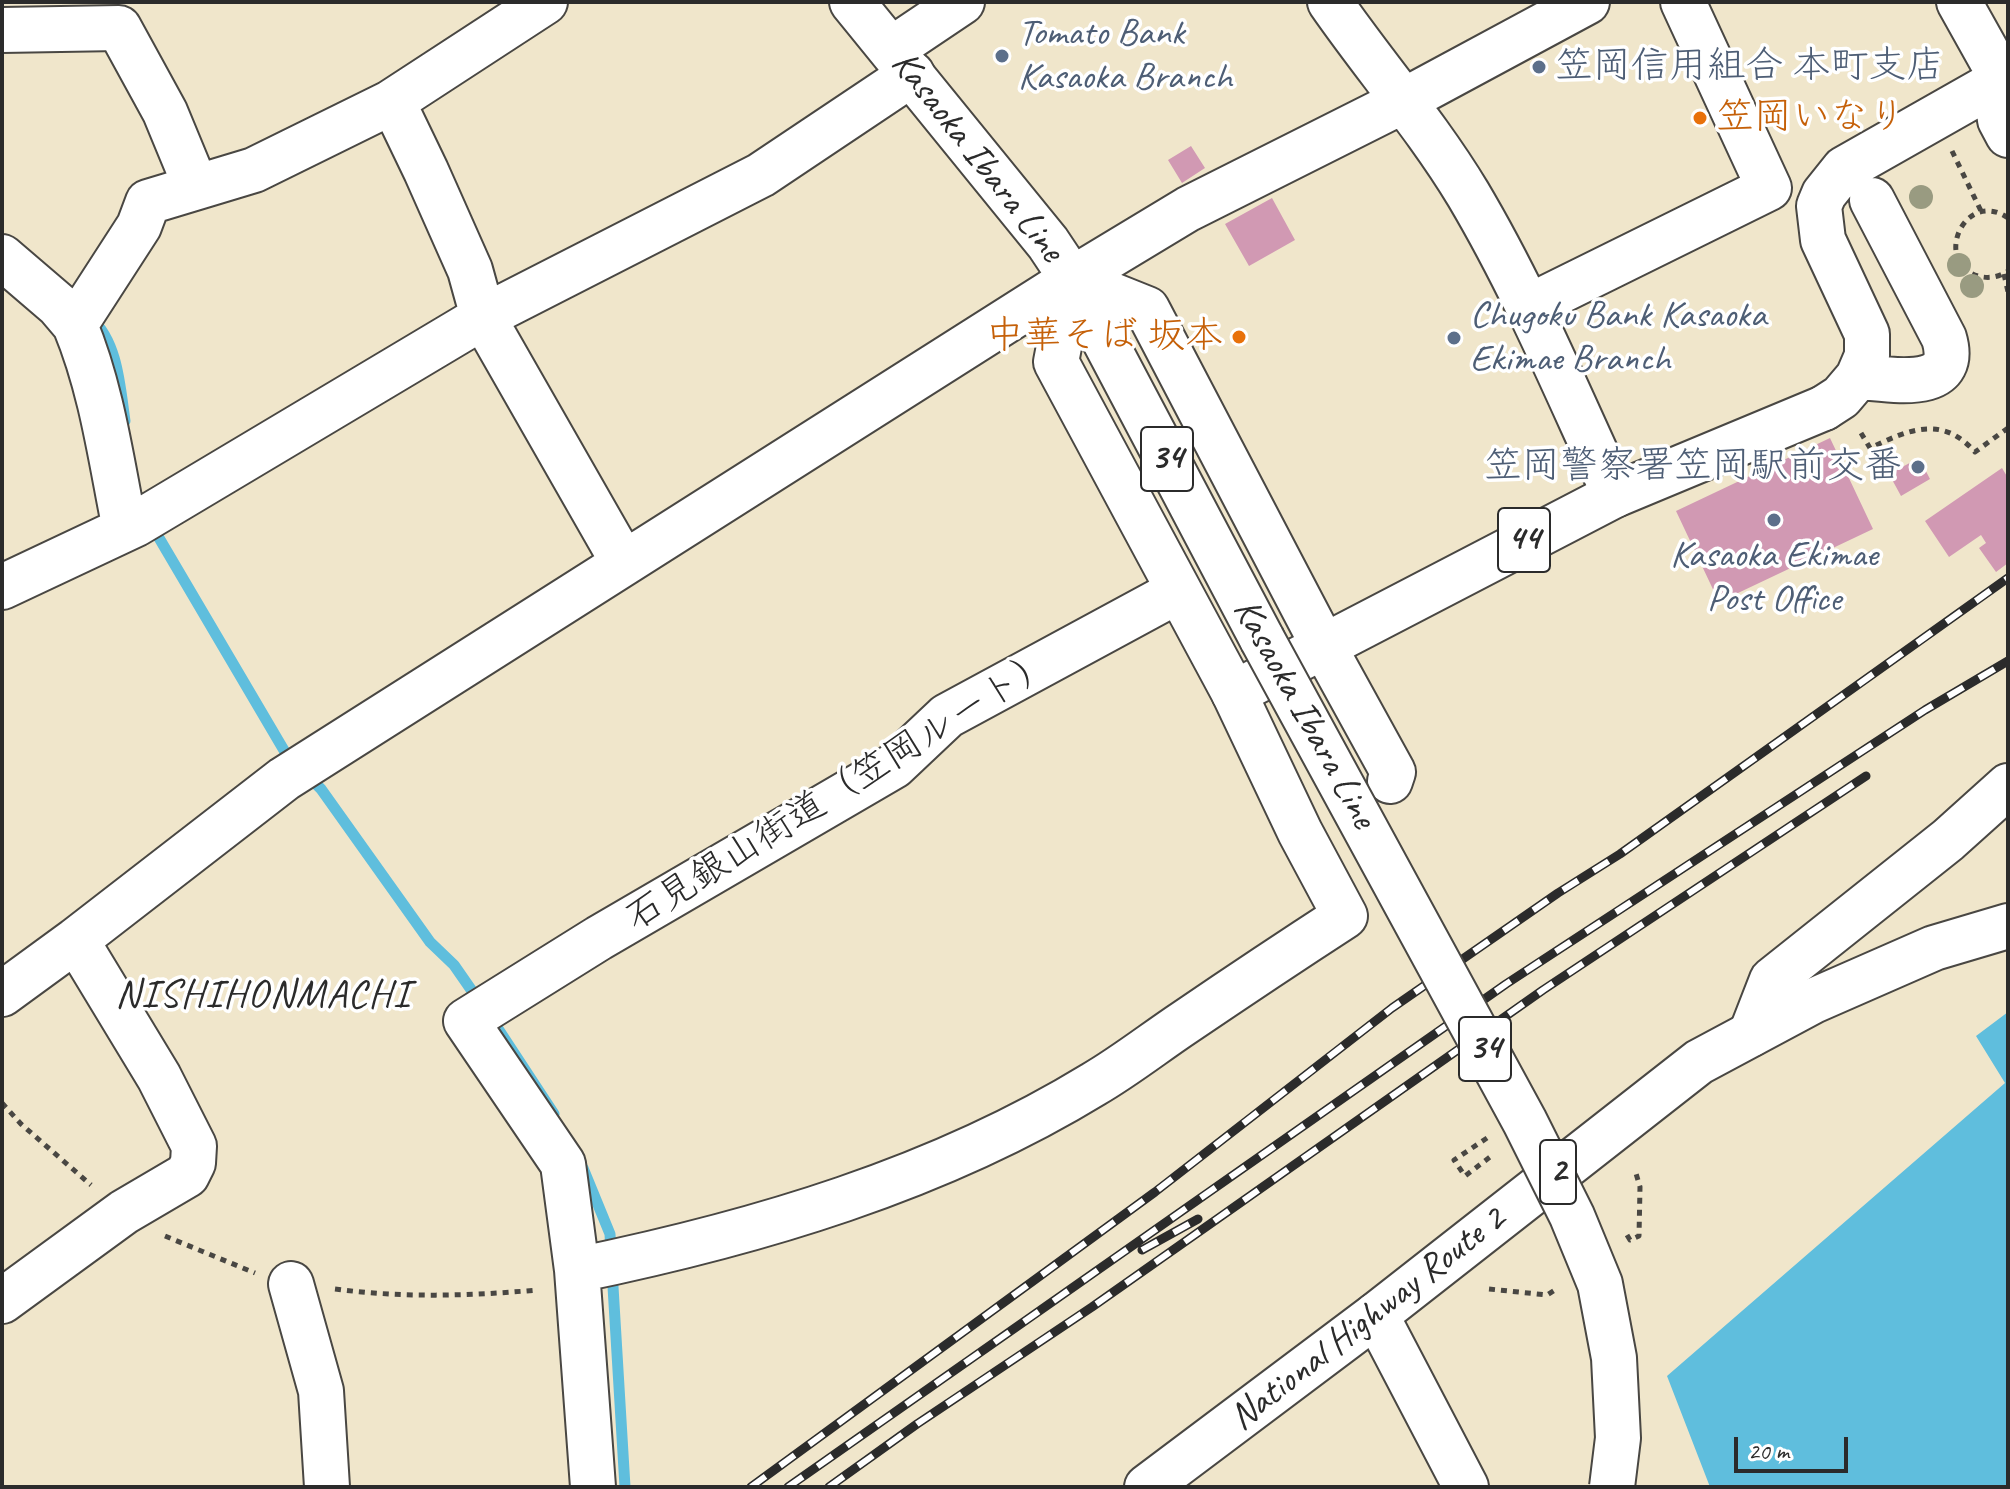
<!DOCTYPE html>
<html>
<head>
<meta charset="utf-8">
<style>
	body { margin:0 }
	#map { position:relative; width:2010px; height:1489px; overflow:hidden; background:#f0e6cb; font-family:Caveat,sans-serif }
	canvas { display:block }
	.frame { position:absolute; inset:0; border:4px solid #2b2b2b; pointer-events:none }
	.scale { position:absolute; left:1734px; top:1437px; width:114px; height:36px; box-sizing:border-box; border:4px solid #2b2b2b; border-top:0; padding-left:10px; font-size:24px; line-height:28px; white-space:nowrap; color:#2b2b2b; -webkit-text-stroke:6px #fff; paint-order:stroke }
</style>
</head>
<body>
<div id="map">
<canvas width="2010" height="1489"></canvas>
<div class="frame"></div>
<div class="scale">20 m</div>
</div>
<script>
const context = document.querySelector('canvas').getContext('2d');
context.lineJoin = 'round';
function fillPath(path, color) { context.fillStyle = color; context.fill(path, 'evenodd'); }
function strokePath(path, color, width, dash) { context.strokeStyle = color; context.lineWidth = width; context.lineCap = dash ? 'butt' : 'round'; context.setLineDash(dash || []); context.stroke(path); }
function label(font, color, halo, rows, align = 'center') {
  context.font = font + ' Caveat,"Klee One",sans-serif'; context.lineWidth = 7; context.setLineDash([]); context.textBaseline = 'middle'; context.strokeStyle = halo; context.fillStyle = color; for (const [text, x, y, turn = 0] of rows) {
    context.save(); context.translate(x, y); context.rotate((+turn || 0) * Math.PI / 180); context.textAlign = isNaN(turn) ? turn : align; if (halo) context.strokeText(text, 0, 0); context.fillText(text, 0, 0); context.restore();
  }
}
const water = new Path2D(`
	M2008,1012v475h-298l-43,-111 338,-293 -29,-47z`);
const stream = new Path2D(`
	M91,318c27,24 29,69 34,103
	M152,526l133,226 8,9
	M308,776l13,13 109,153 24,23 25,36
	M489,1015l65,99
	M583,1168l27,66 1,19
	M612,1270l13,217`);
const building = new Path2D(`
	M1191,146l14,22 -23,15 -14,-23z
	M1272,198l23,42 -46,26 -24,-42z
	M1830,438l43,91 -154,73 -43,-91z
	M1919,458l11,21 -29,17 -12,-22z
	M2002,468l6,10v85l-12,9 -17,-24 7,-5 -5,-8 -32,22 -24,-36z`);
const path = new Path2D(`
	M1952,151l29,60
	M2008,218c-43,-30 -76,44 -30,58 11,3 21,1 30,-5
	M2004,274l4,18
	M1861,433l9,15c40,-19 72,-33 105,4l33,-24
	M2,1103l19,21 70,61
	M1487,1138l-33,22 11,16 29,-22
	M1627,1235l3,5 9,-4 1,-49 -5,-17
	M165,1236l90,37
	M335,1289c68,9 134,7 202,1
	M1489,1289l58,6 8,-5 -1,-3`);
const minor = new Path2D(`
	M1330,2c45,65 97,124 138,192 57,96 100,200 147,301
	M1959,2l43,77 -4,24 2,17 8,15
	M2,30l117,-2 46,84 31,75
	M892,49l70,-47
	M390,103l11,16 25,52 44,99 13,47 140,245
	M2,257l56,48 17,20
	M1528,307l241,-119 -86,-186
	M1858,377c32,2 103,17 86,-39l-72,-138
	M1824,408l17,-11 17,-20 9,-21v-22l-44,-94 -4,-34 5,-12 20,-25 164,-93
	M125,529c-14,-69 -23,-139 -50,-204l64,-99 9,-24 106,-32 136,-67 155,-101
	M2,587l134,-63 347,-207 278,-142 151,-101
	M1323,645l70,127 -3,9
	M2,994l74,-54
	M1751,1034l21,-54 176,-140 60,-54
	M577,1270c179,-37 360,-90 517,-186 31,-18 60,-41 90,-61 53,-36 107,-72 161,-107l-45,-84 -66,-139
	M291,1284l30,107 6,96
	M2,1301l122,-89 63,-37 6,-12 1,-17 -35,-69 -83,-137 208,-161 788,-500 116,-70 217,-109 182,-98
	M1376,1315l90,172
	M593,1487l-16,-217 -14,-106 -97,-143 133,-83 295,-172 53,-50 231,-125`);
const major = new Path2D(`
	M852,2l196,241 24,36 190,360
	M1072,279l-16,83 178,331 381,-198 209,-87
	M1072,279l75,30 176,336`);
const highway = new Path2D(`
	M1147,1487l229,-172 323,-253 114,-61 121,-53 74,-22`);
const rail = new Path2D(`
	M1142,1250l56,-31
	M751,1487l404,-295 237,-184 166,-115 62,-39 388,-276
	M788,1487l718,-503 419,-274 83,-49
	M829,1487l88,-63 175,-117 451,-317 323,-214`);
const majorBridge = new Path2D(`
	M1262,639l263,483 47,94 28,68 14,74 4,80 -6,49`);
const trees = [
	[1921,197],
	[1959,265],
	[1972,286]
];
const markers = [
	[1002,56,8,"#5c6f8a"],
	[1539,67,8,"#5c6f8a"],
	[1700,118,8,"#e8710a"],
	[1239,337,8,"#e8710a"],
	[1454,338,8,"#5c6f8a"],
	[1918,467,8,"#5c6f8a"],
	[1774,520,8,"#5c6f8a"]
];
const shields = [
	[1167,459,52],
	[1524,540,52],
	[1485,1049,52],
	[1558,1172,36]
];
const shieldNames = [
	["34",1167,459],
	["44",1524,540],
	["34",1485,1049],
	["2",1558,1172]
];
const serviceNames = [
	["Tomato Bank",1018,34],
	["Kasaoka Branch",1018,78],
	["笠岡信用組合 本町支店",1555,67],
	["Chugoku Bank Kasaoka",1470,316],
	["Ekimae Branch",1470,360],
	["笠岡警察署笠岡駅前交番",1902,467,"right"],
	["Kasaoka Ekimae",1774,556,"center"],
	["Post Office",1774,600,"center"]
];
const foodNames = [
	["笠岡いなり",1716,118],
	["中華そば 坂本",1223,337,"right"]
];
const streetNames = [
	["Kasaoka Ibara Line",977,157,52],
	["Kasaoka Ibara Line",1304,714,61],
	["石見銀山街道（笠岡ルート）",840,791,-32],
	["National Highway Route 2",1368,1319,-38]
];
const neighbourhoodNames = [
	["NISHIHONMACHI",263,996]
];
fillPath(water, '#5fbedd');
strokePath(stream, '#5fbedd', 11);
fillPath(building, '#d199b3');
strokePath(minor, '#494743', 48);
strokePath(major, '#494743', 48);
strokePath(highway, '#494743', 48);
strokePath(path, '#494743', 5, [6, 6]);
strokePath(minor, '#fff', 44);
strokePath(major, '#fff', 44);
strokePath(highway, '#fff', 44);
strokePath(rail, '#2b2b2b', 9);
strokePath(rail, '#fff', 6, [18]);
strokePath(majorBridge, '#494743', 48, []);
strokePath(majorBridge, '#fff', 44);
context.fillStyle = '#999b81';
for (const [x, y] of trees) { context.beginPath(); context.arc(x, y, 12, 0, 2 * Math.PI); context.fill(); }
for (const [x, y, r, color] of markers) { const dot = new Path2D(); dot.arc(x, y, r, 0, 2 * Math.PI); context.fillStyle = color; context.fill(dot); strokePath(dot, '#fff', 3); }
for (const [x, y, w] of shields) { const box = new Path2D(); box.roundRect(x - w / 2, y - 32, w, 64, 6); context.fillStyle = '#fff'; context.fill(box); strokePath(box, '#2b2b2b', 2); }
label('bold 36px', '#2b2b2b', null, shieldNames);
label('38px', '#4e5e75', '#fff', serviceNames, 'left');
label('38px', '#c56008', '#fff', foodNames, 'left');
label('38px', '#2b2b2b', '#fff', streetNames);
context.letterSpacing = '2px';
label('40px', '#2b2b2b', '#fff', neighbourhoodNames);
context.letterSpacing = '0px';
</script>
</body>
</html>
